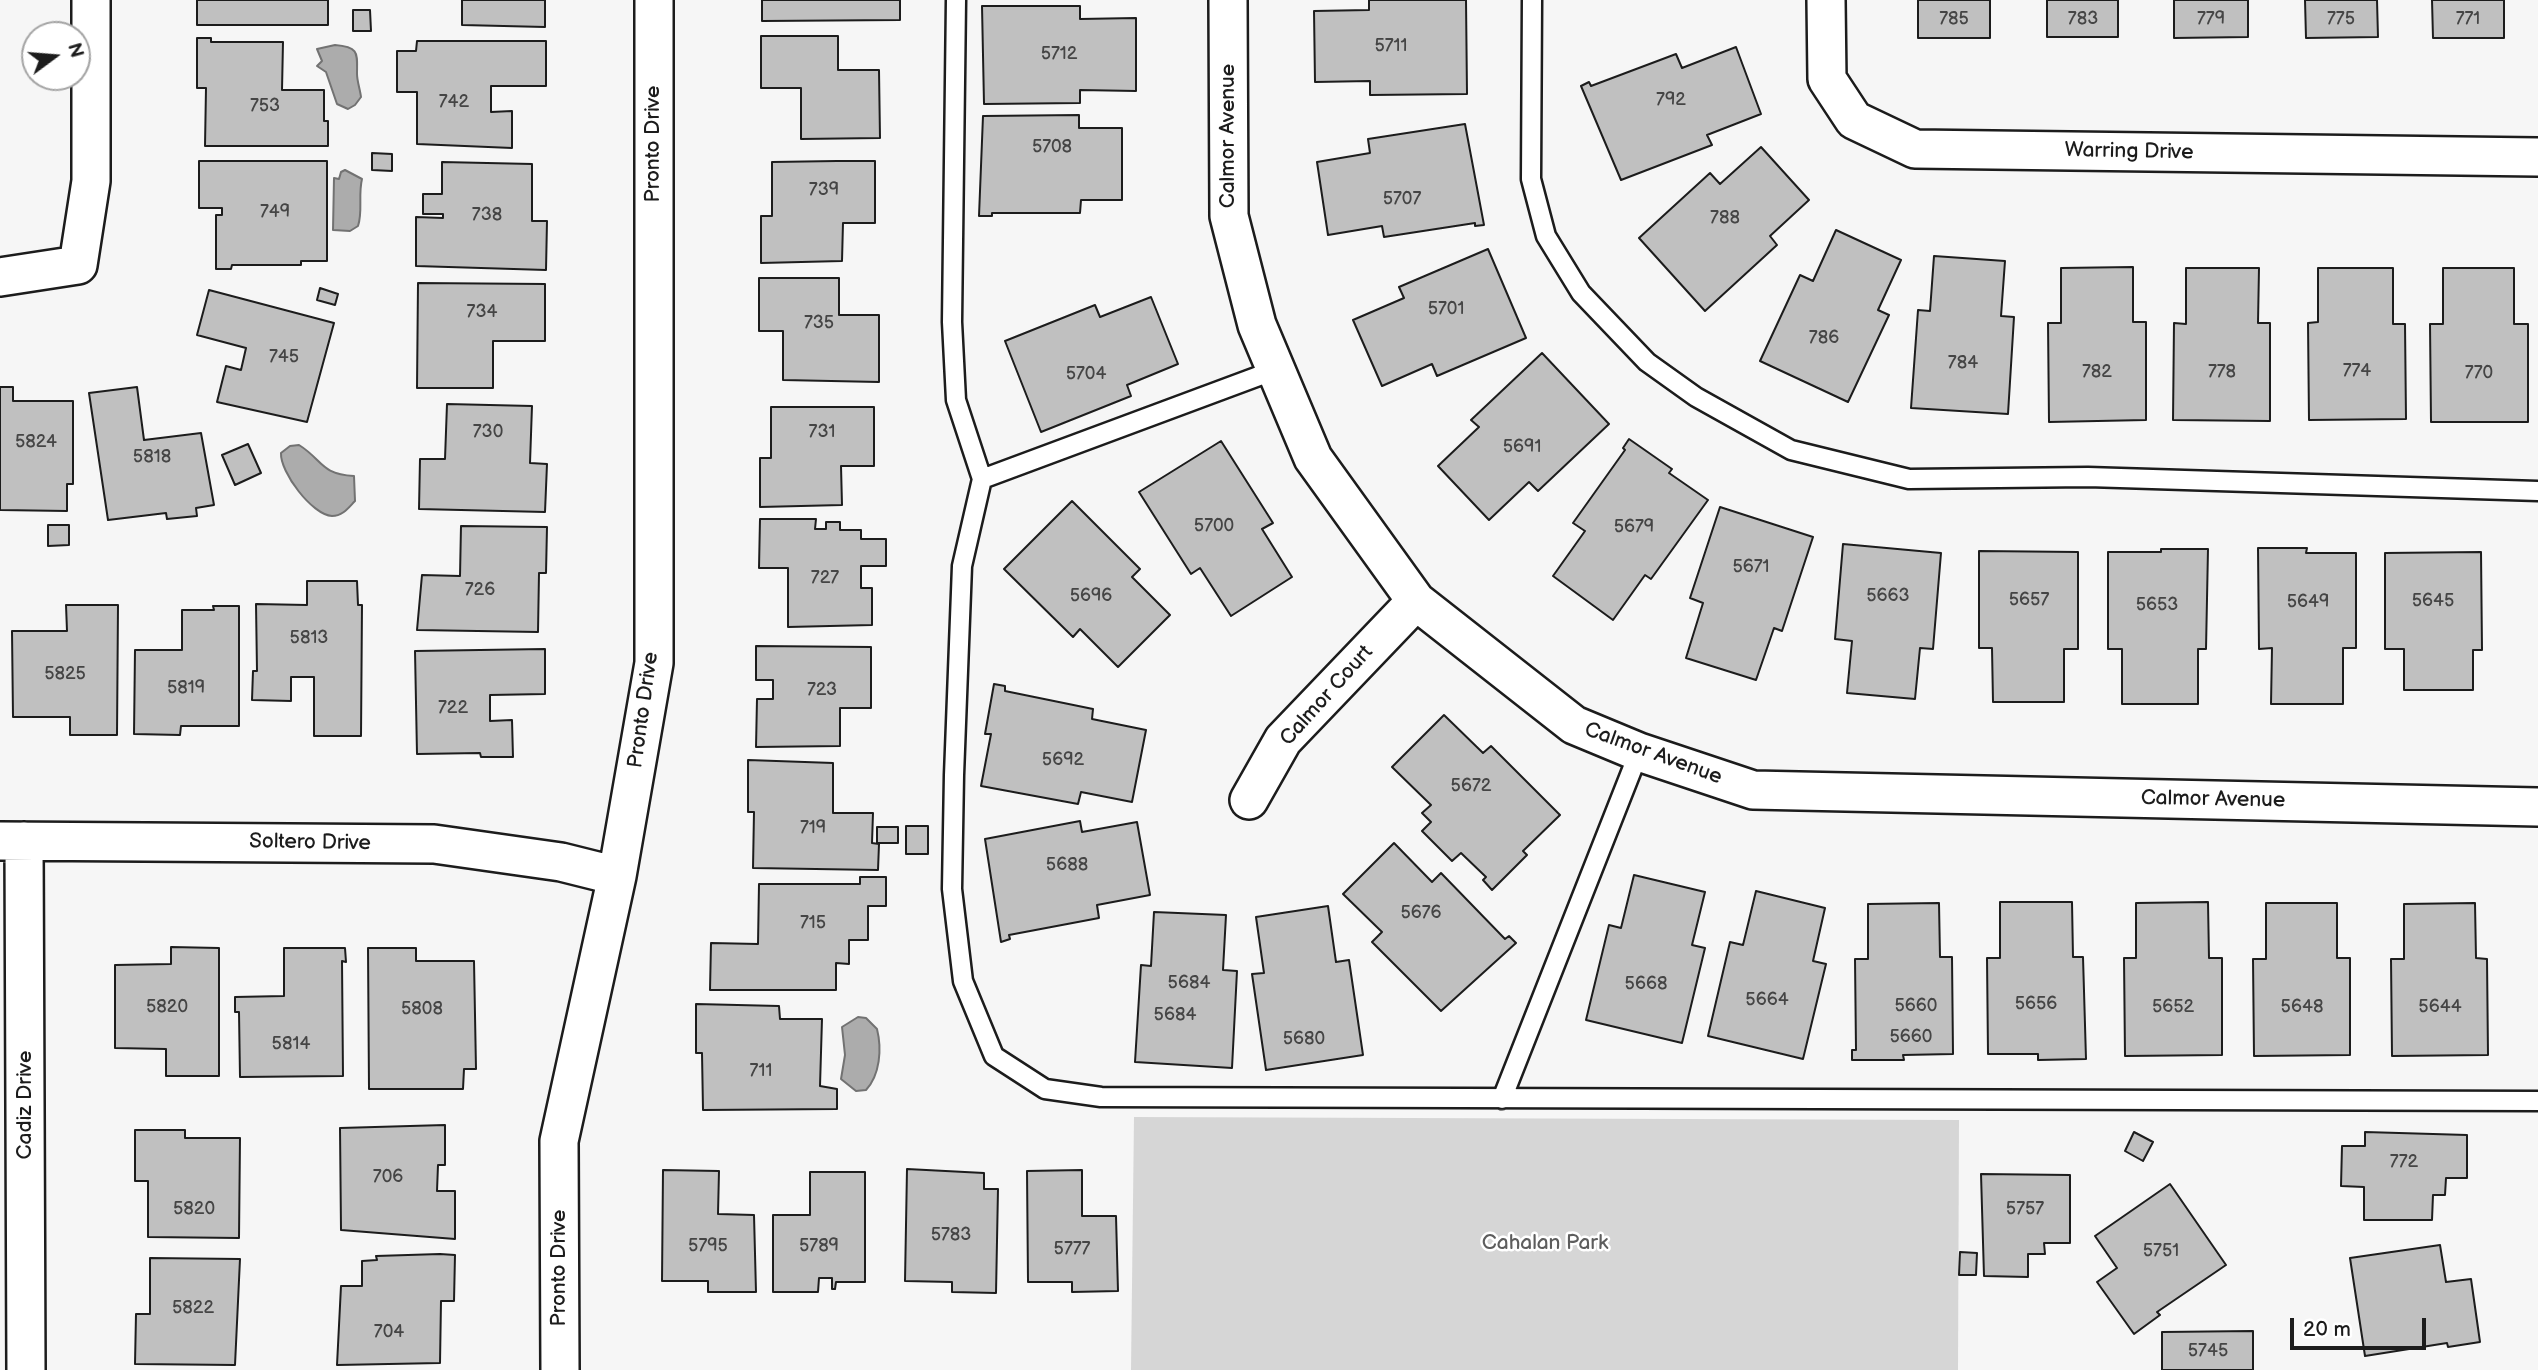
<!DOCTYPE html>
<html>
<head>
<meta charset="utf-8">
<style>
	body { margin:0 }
	#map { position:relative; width:2538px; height:1370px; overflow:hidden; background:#f6f6f6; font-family:"Balsamiq Sans",sans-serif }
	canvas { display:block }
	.north { position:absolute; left:21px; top:21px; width:70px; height:70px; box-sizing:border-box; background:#fff; border:2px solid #a4a4a4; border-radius:50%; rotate:74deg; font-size:19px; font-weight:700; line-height:28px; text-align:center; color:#1c1c1c }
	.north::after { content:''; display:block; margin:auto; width:24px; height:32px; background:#1c1c1c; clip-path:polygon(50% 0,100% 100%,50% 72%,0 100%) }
	.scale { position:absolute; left:2290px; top:1318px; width:136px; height:32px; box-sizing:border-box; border:4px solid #1c1c1c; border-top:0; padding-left:9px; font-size:21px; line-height:24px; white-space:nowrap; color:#1c1c1c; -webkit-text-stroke:5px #fff; paint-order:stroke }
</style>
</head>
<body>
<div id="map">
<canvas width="2538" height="1370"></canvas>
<div class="north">N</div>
<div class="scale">20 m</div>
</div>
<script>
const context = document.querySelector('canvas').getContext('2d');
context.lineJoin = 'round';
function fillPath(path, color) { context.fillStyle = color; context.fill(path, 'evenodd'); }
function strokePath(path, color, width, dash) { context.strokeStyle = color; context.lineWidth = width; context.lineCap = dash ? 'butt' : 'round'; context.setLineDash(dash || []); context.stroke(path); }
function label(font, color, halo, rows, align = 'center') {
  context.font = font + ' "Balsamiq Sans",sans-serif'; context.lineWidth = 5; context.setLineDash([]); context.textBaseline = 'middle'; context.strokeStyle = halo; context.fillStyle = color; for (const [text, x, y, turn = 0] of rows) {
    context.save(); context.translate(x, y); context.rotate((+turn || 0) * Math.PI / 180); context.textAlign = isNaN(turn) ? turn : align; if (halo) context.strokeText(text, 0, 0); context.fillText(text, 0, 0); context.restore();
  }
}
const green = new Path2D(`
	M1134,1117l825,3 -1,250h-827z`);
const water = new Path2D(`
	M335,45c25,2 22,9 22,29 0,7 3,15 4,23l-6,8 -7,4 -11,-5 -11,-32 -9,-6 5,-5 -5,-12z
	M345,170l17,9c-4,16 1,33 -4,47l-8,5 -17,-1 1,-52 5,1 2,-7z
	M299,445c24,15 21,29 55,31l1,25c-6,6 -12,15 -23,15 -20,-1 -52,-44 -51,-63l9,-7z
	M858,1017l8,1 11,11c5,20 3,46 -11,61l-10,1 -15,-12 4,-24 -3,-28z`);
const building = new Path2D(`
	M197,0h131v25h-131z
	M462,0h83v27l-83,-2z
	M762,0h138v20l-138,1z
	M1369,0h97l1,94 -97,1v-14l-55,1 -1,-71 55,-1z
	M1918,0h72v38h-72z
	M2047,0h71v37h-71z
	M2174,0h74v37l-74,1z
	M2305,0h72l1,37 -72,1z
	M2432,0h72v38h-71z
	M982,6h98v13l56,-1v73l-56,-1v13l-96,1z
	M353,10h17l1,21h-18z
	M761,36h77v34h41l1,68 -79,1v-51h-40z
	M197,38h14v4h72l-1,48h42v31h4v25h-123l1,-58h-9z
	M417,41h129v45h-55v26l21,-1v37l-95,-4v-52h-20v-41h19z
	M1736,47l25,67 -54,21 5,10 -91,35 -40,-94 8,-4 2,4 85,-32 6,14z
	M1079,115v13h43v72h-41l-1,13h-88v3h-13l4,-100z
	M1465,124l19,101 -9,1v-3l-91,14 -2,-11 -54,9 -11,-73 53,-9 -2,-14z
	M1761,147l48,53 -39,36 7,9 -72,66 -66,-73 71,-65 10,11z
	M372,153l20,1v17l-20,-1z
	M199,161h128v100h-26v4h-69l-1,4h-15v-54h6v-7h-23z
	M837,161h38v62h-32l-1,38 -81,2v-47h11v-54z
	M442,162l90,2v57h15l-1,49 -130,-4v-49l27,1v-4h-20v-20h19z
	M1836,230l65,30 -23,50 11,5 -41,87 -88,-41 40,-86 13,6z
	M1488,249l38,89 -89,38 -5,-12 -50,22 -29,-66 51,-22 -5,-11z
	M1934,256l71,5 -4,55 13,1 -6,97 -97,-6 7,-98 12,1z
	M2133,267v55h13v98l-97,2 -1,-99h13v-55z
	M2186,268h73l-1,55h12v98l-97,-1 1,-97 12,1z
	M2318,268h75v56h12l1,95 -97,1 -1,-97 10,-1z
	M2443,268h71v56h14v98h-97l-1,-98h13z
	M759,278h80v37h40v67l-96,-2v-49h-24z
	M418,283l127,1v57h-52v47h-76z
	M320,288l18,6 -3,11 -18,-5z
	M209,290l125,33 -27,99 -90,-20 9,-36 15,4 5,-22 -49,-13z
	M1151,297l27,67 -51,21 4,11 -90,36 -36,-91 90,-36 5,12z
	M1542,353l67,71 -71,67 -9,-9 -40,38 -51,-54 41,-39 -8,-7z
	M0,387h13v14h60v83h-6v27l-67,-1z
	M137,387l7,53 57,-7 13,72 -18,3 1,8 -30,3 -1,-6 -58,7 -19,-127z
	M447,404l85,2 -2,57 17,1 -2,48 -126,-3 1,-50h25z
	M771,407h103v59h-33l1,39 -82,2v-49h11z
	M1629,439l43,30 -3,4 39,27 -57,79 -6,-4 -32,45 -60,-44 32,-45 -12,-8 52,-73 -2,-2z
	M1221,441l52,82 -11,6 30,48 -61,39 -31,-48 -9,6 -52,-82z
	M248,444l13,29 -26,12 -13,-30z
	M1072,501l68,68 -8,8 38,38 -52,52 -38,-38 -7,8 -69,-68z
	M1720,507l93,30 -31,94 -8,-3 -18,52 -70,-22 17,-55 -13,-5z
	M760,519h56l-1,10h11v-7h14v8h21v9h25v27h-25v22h11v37l-84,2v-59h-29z
	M48,525h21v20l-21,1z
	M461,526l86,1 -1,46h-7l-1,59 -121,-2 5,-55 38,1z
	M1843,544l98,9 -8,96 -13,-1 -5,51 -68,-6 5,-52 -17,-2z
	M2258,548h49l-1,5h50v95h-13v56h-72l1,-56 -13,1z
	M2161,549h47l-2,100h-8v55h-76v-55h-14v-97h53z
	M1979,551l99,1v97h-14v53h-71l-1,-54h-13z
	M2481,552l1,98h-9v40h-69v-41h-19v-96z
	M307,581h50l1,24h4l-1,131h-47v-59h-23v24l-39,-1 1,-29h4l-1,-67 51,1z
	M66,605h52l-1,130h-47v-18h-57l-1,-86h55z
	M213,606h26v120h-58l-1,9 -46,-1 1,-84h47v-40h32z
	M756,646l115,1v61h-31v38l-84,1 1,-48h16v-19h-17z
	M545,649v45l-55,1v26l22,-1 1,37h-32l-1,-4 -63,1 -2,-103z
	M994,684l11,2v5l88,18 -1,10 54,11 -14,72 -51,-10 -3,12 -97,-18 10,-52h-6z
	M1444,715l39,38 8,-7 69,69 -37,36 4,4 -35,35 -9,-10 3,-3 -25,-24 -9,8 -30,-30 9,-9 -9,-9 9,-8 -39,-38z
	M748,760l85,3v50h40l-1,30 7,1 -1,26 -125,-2 1,-56h-6z
	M1080,821l2,11 55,-10 13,73 -53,10 2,13 -90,17 1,4 -9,3 -16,-103z
	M906,826h22v28h-22z
	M877,827h21v16h-21z
	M1394,843l38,39 9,-9 64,66 4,-3 7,7 -75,68 -69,-69 10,-10 -39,-38z
	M1634,875l71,17 -13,53 13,3 -23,95 -96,-23 23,-95 12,3z
	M860,877h26v29h-18v34h-19v24l-13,-1v27h-126l1,-47 47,1 1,-60h101z
	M1756,891l69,17 -12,53 13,3 -23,95 -95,-23 22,-94 13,3z
	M2000,902h72l1,55h10l3,102 -48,1v-6h-50l-1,-96h13z
	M2208,902l1,56h13v97l-97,1 -1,-98h12v-55z
	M1939,903l1,54h12l1,97 -50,1 1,5h-52v-10h4l-1,-91h13v-55z
	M2266,903h71v55h13v97l-96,1 -1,-97h13z
	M2475,903l1,55 11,1 1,96 -96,1 -1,-97h13v-55z
	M1328,906l8,56 13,-2 14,95 -97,15 -14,-96 12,-1 -8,-56z
	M1154,912l72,3 -3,55 14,1 -5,97 -97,-6 6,-97 10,1z
	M171,947l48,1v128h-53v-27l-51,-1v-83l56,-1z
	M284,948h61l1,14 -4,-1 1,115 -103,1 -1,-65h-4v-15l49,-1z
	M368,948h48v13h58l2,108h-12l-1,20h-94z
	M696,1004l83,2 1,13h42l-2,67 17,3v20l-134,1 -1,-57h-6z
	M445,1125v40h-7l-1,26h18v48l-114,-9 -1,-102z
	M135,1130h50v8h55l-1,100 -91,-1v-56h-13z
	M2134,1132l19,10 -10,19 -18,-10z
	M2365,1132l102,3v43h-21l-1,17h-12l-1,25h-68v-33l-23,-1 1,-40h23z
	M907,1169l77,4v16h14l-2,104 -44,-1v-10l-47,-1z
	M663,1170l56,1 -1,43 36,1 2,77h-48v-11h-46z
	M1082,1170v46h34l2,75 -46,1v-10h-44l-1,-111z
	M810,1172h55v110h-29l-1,7h-3v-11h-13l-1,14h-45v-77h37z
	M1981,1174l89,1v68h-26l1,11h-17v23l-44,-1z
	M2170,1184l56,81 -69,47 3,3 -26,19 -37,-52 20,-14 -22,-32z
	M2440,1245l6,37 25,-3 9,63 -32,5 -1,-4 -82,13 -15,-98z
	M1960,1252l17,1 -1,22h-17z
	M440,1254l15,1 -1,46h-13l-1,62 -103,2 4,-79h21v-25l15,-1 -1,-4z
	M150,1258l90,1 -5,106 -100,-1 1,-50h14z
	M2253,1331v39h-91v-38z`);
const service = new Path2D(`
	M956,0l-4,322 4,78 26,79 -20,87 -8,209 -2,114 11,92 31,75 51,33 56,8 1437,4
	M1532,0l-1,179 15,57 35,57 66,69 49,35 95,53 118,29 179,-2 450,14
	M982,479l293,-109
	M1502,1099l137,-347`);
const minor = new Path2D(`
	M1228,0l1,216 28,109 56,133 103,143 158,124 65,27 114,38 785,17
	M1826,0l1,79 27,41 61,29 623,8
	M0,277l78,-12 13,-84v-181
	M1249,800l34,-60 133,-139
	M0,841l434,3 127,18 56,14
	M24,841l2,529
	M560,1370l-1,-229 58,-265 37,-213v-663`);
const numberNames = [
	["785",1954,19],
	["783",2083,19],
	["779",2211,19],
	["775",2341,19],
	["771",2468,19],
	["5711",1391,46],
	["5712",1059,54],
	["792",1671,100],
	["742",454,102],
	["753",265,106],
	["5708",1052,147],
	["739",824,190],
	["5707",1402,199],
	["749",275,212],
	["738",487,215],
	["788",1725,218],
	["5701",1446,309],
	["734",482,312],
	["735",819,323],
	["786",1824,338],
	["745",284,357],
	["784",1963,363],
	["774",2357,371],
	["782",2097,372],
	["778",2222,372],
	["770",2479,373],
	["5704",1086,374],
	["730",488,432],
	["731",822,432],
	["5824",36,442],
	["5691",1522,447],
	["5818",152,457],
	["5700",1214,526],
	["5679",1634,527],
	["5671",1751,567],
	["727",825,578],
	["726",480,590],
	["5696",1091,596],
	["5663",1888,596],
	["5657",2029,600],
	["5645",2433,601],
	["5649",2308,602],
	["5653",2157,605],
	["5813",309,638],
	["5825",65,674],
	["5819",186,688],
	["723",822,690],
	["722",453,708],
	["5692",1063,760],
	["5672",1471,786],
	["719",813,828],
	["5688",1067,865],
	["5676",1421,913],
	["715",813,923],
	["5684",1189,983],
	["5668",1646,984],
	["5664",1767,1000],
	["5656",2036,1004],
	["5660",1916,1006],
	["5820",167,1007],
	["5652",2173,1007],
	["5648",2302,1007],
	["5644",2440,1007],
	["5808",422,1009],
	["5684",1175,1015],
	["5660",1911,1037],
	["5680",1304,1039],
	["5814",291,1044],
	["711",761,1071],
	["772",2404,1162],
	["706",388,1177],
	["5820",194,1209],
	["5757",2025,1209],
	["5783",951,1235],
	["5795",708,1246],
	["5789",819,1246],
	["5777",1072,1249],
	["5751",2161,1251],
	["5822",193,1308],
	["704",389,1332],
	["5745",2208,1351]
];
const streetNames = [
	["Calmor Avenue",1229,136,-90],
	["Pronto Drive",654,144,-90],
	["Warring Drive",2129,152,1],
	["Calmor Court",1327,696,-48],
	["Pronto Drive",644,710,-82],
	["Calmor Avenue",1653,754,20],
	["Calmor Avenue",2213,800,1],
	["Soltero Drive",310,843,1],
	["Cadiz Drive",26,1105,-90],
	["Pronto Drive",560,1268,-90]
];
const parkNames = [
	["Cahalan Park",1545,1244]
];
fillPath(green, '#d6d6d6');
fillPath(water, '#acacac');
strokePath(water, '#727272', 2);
fillPath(building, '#c0c0c0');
strokePath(building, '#1c1c1c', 2);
strokePath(service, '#1c1c1c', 23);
strokePath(minor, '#1c1c1c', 42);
strokePath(service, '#fff', 18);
strokePath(minor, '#fff', 37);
label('18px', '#454545', null, numberNames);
label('21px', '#1c1c1c', '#fff', streetNames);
label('21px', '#5d5d5d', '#fff', parkNames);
</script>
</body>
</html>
